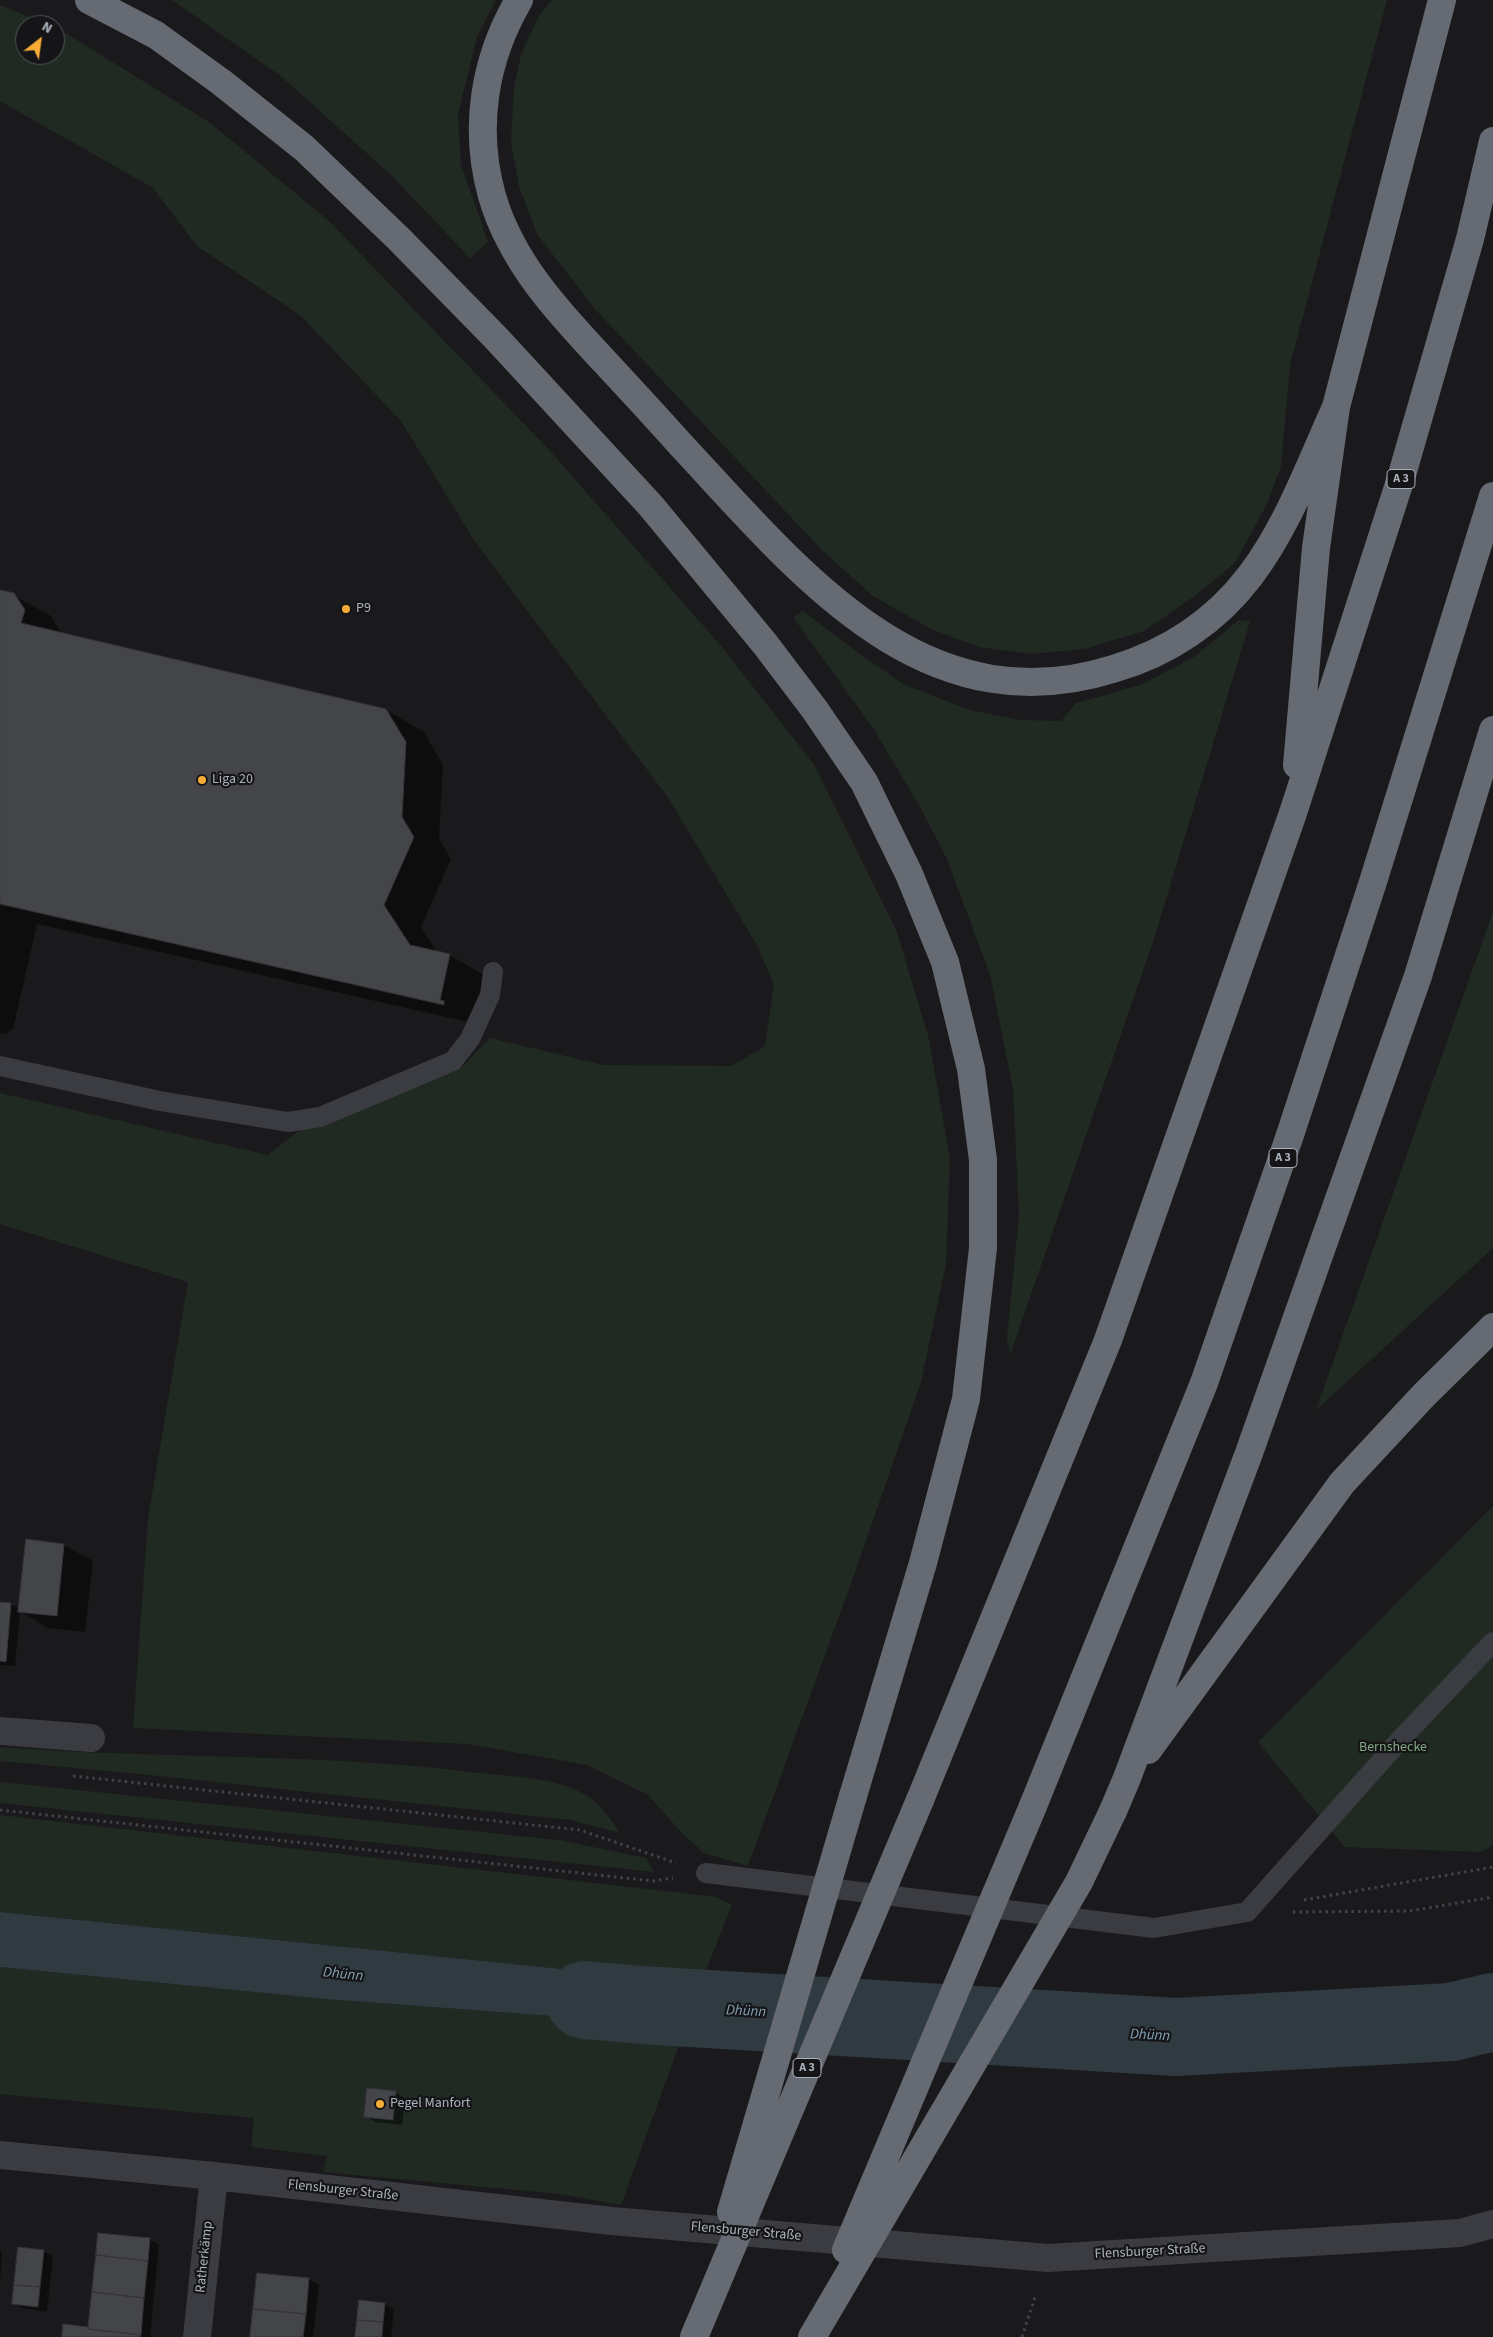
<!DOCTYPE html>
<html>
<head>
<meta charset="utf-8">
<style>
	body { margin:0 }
	#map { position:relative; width:1493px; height:2337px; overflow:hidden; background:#1a1a1c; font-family:"Source Sans 3",sans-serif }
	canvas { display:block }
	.north { position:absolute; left:15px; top:15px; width:50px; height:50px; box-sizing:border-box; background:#151517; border:1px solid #515459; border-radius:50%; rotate:30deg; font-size:14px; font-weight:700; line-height:20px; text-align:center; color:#acb2bc }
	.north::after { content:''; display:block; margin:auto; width:18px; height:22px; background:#f6ab37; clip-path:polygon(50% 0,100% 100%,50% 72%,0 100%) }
</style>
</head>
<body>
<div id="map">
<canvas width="1493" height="2337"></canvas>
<div class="north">N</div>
</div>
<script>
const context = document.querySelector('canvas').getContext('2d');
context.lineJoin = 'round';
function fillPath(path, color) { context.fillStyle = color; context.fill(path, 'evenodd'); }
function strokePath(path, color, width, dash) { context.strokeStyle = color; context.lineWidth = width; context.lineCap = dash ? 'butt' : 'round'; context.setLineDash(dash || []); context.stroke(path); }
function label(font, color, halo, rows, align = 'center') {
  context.font = font + ' "Source Sans 3",sans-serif'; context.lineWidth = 4.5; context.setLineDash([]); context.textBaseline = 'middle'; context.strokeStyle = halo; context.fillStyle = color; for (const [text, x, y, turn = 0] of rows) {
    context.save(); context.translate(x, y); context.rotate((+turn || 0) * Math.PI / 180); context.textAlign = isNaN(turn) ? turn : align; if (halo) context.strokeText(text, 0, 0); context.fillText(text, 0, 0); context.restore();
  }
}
const green = new Path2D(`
	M172,0h324l-19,37 -19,77 3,51 27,77 -18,16 -79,-83 -109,-98z
	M552,0h835l-97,365 -9,101 -14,38 -32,59 -39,32 -52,36 -59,18 -54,5 -52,-7 -48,-18 -58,-33 -52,-47 -226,-240 -58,-75 -18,-48 -8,-44 3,-54 7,-34 19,-40z
	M0,5l49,20h-24v30h30v-28l4,2 150,93 120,99 222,231 171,195 93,119 82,166 32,107 21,121 -4,104 -25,118 -68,196 -105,288 -44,-13 -21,-19 -35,-39 -61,-30 -120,-21 -334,-16 15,-210 40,-236 -188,-58v-131l268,62 32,-25 163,-64 27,-28 113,27 128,1 34,-20 9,-62 -17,-39 -90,-149 -193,-256 -73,-119 -101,-106 -103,-69 -44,-58 -153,-87z
	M803,611l54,41 46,32 66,26 52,10 40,1 15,-18 65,-18 53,-28 45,-37 11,1 -95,315 -145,419 -3,-17 12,-122 -6,-128 -23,-113 -43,-116 -27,-52 -45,-76 -82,-114z
	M1493,912v336l-177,162z
	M1493,1506v339l-12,7 -136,-5 -87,-105z
	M0,1747c154,12 310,6 463,24 36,5 83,5 115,20 19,8 31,25 42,42l-49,-13 -421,-45 -150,-14z
	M0,1782l559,58 87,18 8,14 -654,-69z
	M0,1815l717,82 15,8 -31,78 -701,-71z
	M0,1967l325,32 241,18 117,17 -62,171 -61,-11 -237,-22 4,-16 -76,-9 3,-29 -254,-24z`);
const water = new Path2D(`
	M0,1912l701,71 -18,51 -117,-17 -241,-18 -325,-32z`);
const shadow = new Path2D(`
	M0,591l13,4 38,21 10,17 325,77 38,22 19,33 -4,74 12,20 -30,68 17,26 12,2 37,22 -6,48 -444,-101 -24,105 -8,5 -5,-1z
	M27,1540l37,5 29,16 -8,71 -37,-4 -28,-17 -5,55 -15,-1v-62l11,1 9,5z
	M395,2092l10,6 -3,27 -27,-3 -9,-6z
	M150,2239l9,6 -9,92h-87l1,-12 25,3z
	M0,2251l2,1 -2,31z
	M44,2251l9,6 -6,55 -24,-4 -10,-5z
	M258,2274l51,5 10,6 -6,52h-62z
	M385,2304l9,5 -3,28h-34z`);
const river = new Path2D(`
	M585,2000l56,5 535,32 275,-15 42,-10`);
const building = new Path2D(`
	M0,590l14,3 11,17 -4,13 365,86 20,33 -4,75 12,20 -30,68 26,40 40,9 -10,46 4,1v4l-444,-101z
	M26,1539l38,5 -7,72 -39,-4z
	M0,1602l11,1 -5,59 -6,-1z
	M367,2088l29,3 -3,29 -29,-3z
	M98,2233l52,5 -2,23 -52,-6z
	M18,2247l26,3 -4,37 -26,-2z
	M96,2255l52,6 -4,37 -52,-6z
	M257,2273l52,5 -3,36 -53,-5z
	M14,2285l26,2 -2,20 -26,-3z
	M92,2292l52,6 -3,37 -53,-6z
	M359,2300l26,3 -2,19 -26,-2z
	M253,2309l53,5 -3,23h-53z
	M357,2320l26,2 -1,15h-27z
	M63,2324l25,3v2l53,6 -1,2h-78z`);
const path = new Path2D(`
	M73,1776l507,54 96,33
	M0,1810l653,71 20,-3
	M1304,1900l189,-33
	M1293,1912l117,-1 83,-14
	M1022,2337l14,-43`);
const service = new Path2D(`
	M0,1066l160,35 128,21 32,-5 133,-56 17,-22 20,-44 3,-23
	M706,1873l448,55 93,-16 153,-172 93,-98`);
const minor = new Path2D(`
	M0,1731l91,7
	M0,2155l214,21 398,45 436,37 412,-25 33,-9
	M197,2337l17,-161`);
const motorway = new Path2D(`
	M89,0l67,35 65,47 83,66 95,91 97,99 155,168 114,138 50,66 49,72 45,92 36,88 26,107 12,91v88l-17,151 -43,164 -70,233
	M519,0c-35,60 -46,128 -27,196 19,66 67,117 113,166 26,28 51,55 76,83 116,124 240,284 432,224 55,-16 103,-48 137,-93 38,-50 60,-112 86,-169
	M1297,765l19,-217 20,-141 106,-407
	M1148,1750l194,-267 82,-88 69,-68
	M920,1800l188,-460 185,-527 108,-335 69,-239 23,-98
	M1033,1806l171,-423 86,-248 82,-250 121,-389
	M1113,1811l14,-33 122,-325 169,-477 75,-246`);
const motorwayBridge = new Path2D(`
	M731,2212l122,-416
	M846,2250l187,-444
	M694,2337l226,-537
	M812,2337l267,-455 34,-71`);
const markers = [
	[346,609,5,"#f6ab37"],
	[202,780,5,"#f6ab37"],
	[380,2104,5,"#f6ab37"]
];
const shields = [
	[1401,479,28],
	[1283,1158,28],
	[807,2068,28]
];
const shieldNames = [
	["A 3",1401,479],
	["A 3",1283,1158],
	["A 3",807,2068]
];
const poiNames = [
	["P9",356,609],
	["Liga 20",212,780],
	["Pegel Manfort",390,2104]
];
const parkNames = [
	["Bernshecke",1393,1748]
];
const streetNames = [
	["Flensburger Straße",343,2191,6],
	["Flensburger Straße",746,2232,5],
	["Flensburger Straße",1150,2252,-3],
	["Ratherkämp",205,2257,-84]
];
const waterNames = [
	["Dhünn",343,1975,6],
	["Dhünn",746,2012,3],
	["Dhünn",1150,2036,3]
];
fillPath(green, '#212a22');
fillPath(water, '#2f3a41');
fillPath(shadow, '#0007');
strokePath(river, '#2f3a41', 78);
fillPath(building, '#444549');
strokePath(building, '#343438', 1);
strokePath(path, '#414348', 3, [2.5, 4]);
strokePath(service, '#3b3c41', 20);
strokePath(minor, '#3b3c41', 28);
strokePath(motorway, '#666a72', 28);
strokePath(motorwayBridge, '#666a72', 28);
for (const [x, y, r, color] of markers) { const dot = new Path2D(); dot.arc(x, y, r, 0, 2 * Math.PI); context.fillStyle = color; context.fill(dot); strokePath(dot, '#151517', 2); }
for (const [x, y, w] of shields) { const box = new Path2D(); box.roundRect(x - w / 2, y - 9.5, w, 19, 4); context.fillStyle = '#151517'; context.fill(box); strokePath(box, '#acb2bc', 1); }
label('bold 12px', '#acb2bc', null, shieldNames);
label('14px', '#acb2bc', '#151517', poiNames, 'left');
label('14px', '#83a783', '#151517', parkNames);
label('14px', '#acb2bc', '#151517', streetNames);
label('italic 15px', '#83a2b7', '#151517', waterNames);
</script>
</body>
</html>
